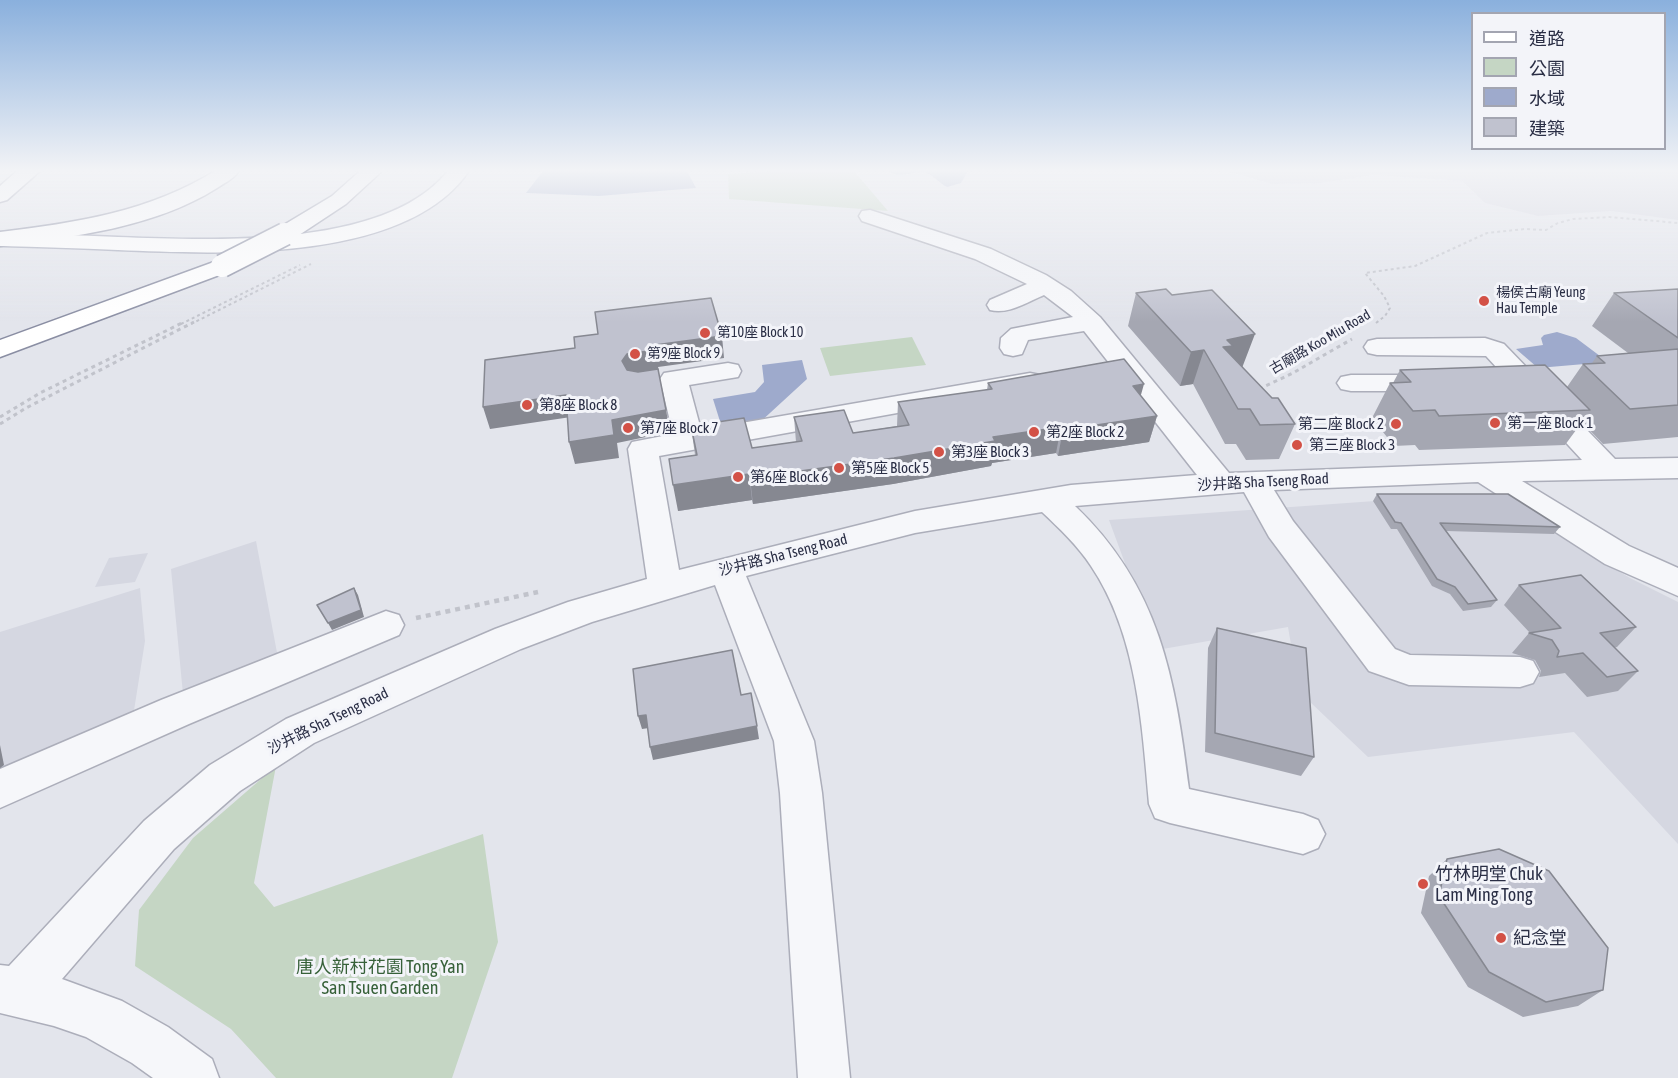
<!DOCTYPE html>
<html>
<head>
<meta charset="utf-8">
<style>
	body { margin:0 }
	#map { position:relative; width:1678px; height:1078px; overflow:hidden; background:#e3e5ec; font-family:"Asap Condensed","Noto Sans TC",sans-serif }
	canvas { display:block }
	.legend { position:absolute; left:1471px; top:12px; width:195px; height:138px; box-sizing:border-box; background:#f3f4f9; border:2px solid #a3a5b1; margin:0; padding:8px 10px; list-style:none; font-size:18px; color:#2a2e45 }
	.legend li { display:flex; align-items:center; gap:12px; height:30px }
	.legend b { width:30px; border:2px solid #a3a5b1 }
</style>
</head>
<body>
<div id="map">
<canvas width="1678" height="1078"></canvas>
<ul class="legend">
<li><b style="height:8px;background:#fff"></b>道路</li>
<li><b style="height:16px;background:#c5d6c4"></b>公園</li>
<li><b style="height:16px;background:#9eaacc"></b>水域</li>
<li><b style="height:16px;background:#c0c2cf"></b>建築</li>
</ul>
</div>
<script>
const context = document.querySelector('canvas').getContext('2d');
context.lineJoin = 'round';
function fillPath(path, color) { context.fillStyle = color; context.fill(path, 'evenodd'); }
function strokePath(path, color, width, dash) { context.strokeStyle = color; context.lineWidth = width; context.lineCap = dash ? 'butt' : 'round'; context.setLineDash(dash || []); context.stroke(path); }
function label(font, color, halo, rows, align = 'center') {
  context.font = font + ' "Asap Condensed","Noto Sans TC",sans-serif'; context.lineWidth = 6; context.setLineDash([]); context.textBaseline = 'middle'; context.strokeStyle = halo; context.fillStyle = color; for (const [text, x, y, turn = 0] of rows) {
    context.save(); context.translate(x, y); context.rotate((+turn || 0) * Math.PI / 180); context.textAlign = isNaN(turn) ? turn : align; if (halo) context.strokeText(text, 0, 0); context.fillText(text, 0, 0); context.restore();
  }
}
const built = new Path2D(`
	M1226,171h452v49l-67,-9 -73,5 -53,-13 -23,-22 -89,-6 -51,8 -50,1z
	M1473,494l76,36 81,48 48,24v242l-104,-112 -206,25 -59,-56 -14,-33 -7,-41 -131,23 -48,-130z
	M256,541l22,117 -95,36 -12,-125z
	M148,553l-13,29 -40,5 14,-29z
	M140,588l5,53 -13,82 -132,63v-154z`);
const green = new Path2D(`
	M772,171h82l34,40 -159,-12 -1,-25z
	M912,337l14,28 -96,11 -10,-28z
	M276,766l-22,117 20,24 209,-73 15,108 -46,136h-176l-45,-49 -96,-63 4,-56 54,-72z`);
const water = new Path2D(`
	M543,171h144l9,17 -97,8 -73,-3z
	M888,171h80l-7,12 -14,4c-9,-4 -14,-14 -25,-15 -12,0 -23,7 -34,-1z
	M1557,332l19,6 32,24 -70,6 -22,-19 27,-4 -2,-7 3,-3z
	M802,360l5,19 -49,45 -35,7 -10,-32 42,-7 9,-10 -2,-17z`);
const pathFar2 = new Path2D(`
	M1376,323l9,-7 5,-8 -6,-12 -19,-23 50,-7 72,-33 38,-4 21,1 12,-7 15,-4 37,-2 68,6
	M181,324l119,-59
	M191,324l120,-60`);
const pathFar1 = new Path2D(`
	M1259,389l34,-16 59,-34
	M0,417l40,-24 144,-71
	M0,424l26,-16 168,-86`);
const path = new Path2D(`
	M416,618l122,-26`);
const minor = new Path2D(`
	M870,210l121,39 55,26 25,16 29,26 129,156 353,-13 -96,-104 -109,-1 -9,-2 -4,-6 4,-6 9,-2 108,-1 19,6 111,115 63,-1v20l-156,3 107,65 49,22v28l-73,-32 -127,-82 -204,8 19,31 102,128 15,6 110,2 13,4 6,11 -6,11 -13,4 -111,-2 -40,-14 -100,-134 -25,-45 -169,14c85,81 100,172 114,283l114,25 15,6 7,14 -7,14 -15,6 -133,-31 -15,-5 -6,-14c-7,-80 -12,-170 -58,-238 -13,-20 -32,-38 -49,-54l-127,21 -169,43 68,165 8,52 28,285h-52l-18,-285 -6,-52 -59,-156 -123,37 -71,27 -207,94 -74,48 -66,58 -112,130 60,22 46,26 44,32 7,19h-66l-21,-15 -46,-26 -32,-11 -54,-13v-48l9,1 135,-145 66,-56 76,-46 209,-90 73,-27 79,-23 -19,-130 4,-7 41,-8 -13,-55 4,-6 64,-10 10,2 3,6 -3,6 -49,8 12,45 329,-57 10,2 4,6 -4,6 -10,2 -371,67 20,114 236,-59 156,-26 126,-10 -113,-144 -56,9 -6,14 -9,2 -9,-2 -4,-6 1,-10 10,-9 62,-12 -29,-22c-17,7 -36,20 -54,15l-3,-5 3,-5 37,-16 -52,-25 -113,-38 -3,-5 3,-5z
	M1351,375h86l10,2 4,6 -4,6 -10,2h-86l-10,-2 -4,-6 4,-6z
	M386,611l13,4 5,10 -5,10 -210,89 -189,84v-39l161,-69z`);
const major = new Path2D(`
	M448,171h21c-64,93 -252,83 -351,79 -39,-2 -79,-3 -118,-4v-14c39,2 79,3 118,5 92,3 267,13 330,-66z`);
const highway = new Path2D(`
	M17,171h23l-33,29 -7,2v-16z
	M215,171h24c-5,8 -15,12 -22,17 -63,40 -145,49 -217,58v-14c75,-9 149,-20 215,-61z
	M360,171h22l-36,33 -53,35 -8,2 -8,-2 -3,-5 3,-5 55,-33z
	M222,259l8,2 4,5 -4,5 -230,86v-17z`);
const highwayBridge = new Path2D(`
	M222,266l63,-32`);
const wall = new Path2D(`
	M1678,289v148l-75,7 -21,-22 -17,23 -146,5 -4,-5 -21,1 -22,-28 18,-35h3l7,-13 167,17 16,-23 9,-1 5,-7 31,-3 -36,-27 22,-33z
	M1136,293l106,75 53,56 -16,35 -33,1 -10,-16h-11l-32,-60 -13,2 -52,-60z
	M988,383l153,13 16,20 -8,26 -91,14 -2,-3 -64,10 -1,3 -98,18 -140,20 -1,-4 -74,11 17,-56 -4,-29 61,22 44,-6 -2,-25 59,16 44,-7 1,-24 89,-12z
	M1377,494l183,33 -6,7 -108,-3 51,69 -6,7 -28,4 -13,-17 -18,-8 -35,-57h-6l-18,-28z
	M1519,585l117,42 -19,20 -3,1 24,23 -20,20 -31,6 -22,-24 -26,4 2,-6 -6,-11 -23,-7 17,-20h1l-26,-28z
	M1217,628l97,129 -13,19 -96,-24 3,-104z
	M1447,859l156,131 -25,16 -55,11 -55,-30 -47,-74 8,-37z`);
const shadedWall = new Path2D(`
	M1255,334l-13,34 -19,-21 4,-7z
	M722,336l2,22 -66,9 1,4 -27,5 -6,7 -4,-22 5,-7 28,-9z
	M1204,350l-11,34 -13,2 11,-34z
	M1144,384l-7,25 -4,-23z
	M566,395l5,22 -81,12 -7,-22z
	M666,410l4,22 -53,11 2,15 -44,6 -6,-22 43,-22z
	M1157,416l-8,26 -91,14 5,-26z
	M1061,427l-5,26 -64,10 -1,3 -98,18 -140,20 -3,-26 243,-41z
	M749,474l3,26 -74,11 -5,-26z
	M354,588l4,7 6,22 -32,13 -4,-7z
	M646,715l3,13 -7,1 -4,-13z
	M757,726l2,13 -106,21 -3,-13z
	M0,745l4,20 -4,3z`);
const building = new Path2D(`
	M1166,289l6,6 40,-5 43,44 -28,6 6,6 -10,1 49,51h6l17,26 -35,1 -10,-16h-12l-34,-59 -13,2 -55,-59z
	M1678,289v49l-64,-45z
	M711,298l11,38 -67,9 1,5 -29,4 -5,7 5,9 11,2 20,-3 8,41 -54,10 2,15 -45,7 -3,-47 -83,12 2,-47 90,-12 -1,-11 24,-3 -3,-22z
	M1678,349v56l-48,4 -47,-45 22,-1 -8,-7z
	M1124,359l20,25 -11,2 24,30 -94,14 -2,-3 -68,10 2,4 -101,17 -144,20 -1,-4 -76,11 -4,-26 28,-4 -6,-29 53,-8 8,30 50,-7 -8,-24 50,-7 9,23 56,-8 -11,-23 94,-13 -4,-6z
	M1545,365l45,45 -151,6 -4,-6 -22,1 -23,-28 21,-1 -11,-12z
	M1377,494h131l52,33 -120,-4 57,77 -29,4 -13,-17 -18,-8 -36,-56 -6,-1z
	M1581,575l55,52 -36,6 38,38 -31,6 -24,-24 -26,4 2,-6 -7,-11 -23,-7 32,-5 -42,-43z
	M354,588l7,22 -33,13 -11,-18z
	M1217,628l89,20 8,109 -99,-24z
	M732,650l9,45 10,-2 6,33 -107,21 -4,-32 -8,1 -5,-47z
	M1499,849l50,22 59,77 -5,42 -57,12 -57,-30 -50,-76 8,-37z`);
const markers = [
	[1484,301,6,"#d35146"],
	[705,333,6,"#d35146"],
	[635,354,6,"#d35146"],
	[527,405,6,"#d35146"],
	[1495,423,6,"#d35146"],
	[1396,424,6,"#d35146"],
	[628,428,6,"#d35146"],
	[1034,432,6,"#d35146"],
	[1297,445,6,"#d35146"],
	[939,452,6,"#d35146"],
	[839,468,6,"#d35146"],
	[738,477,6,"#d35146"],
	[1423,884,6,"#d35146"],
	[1501,938,6,"#d35146"]
];
const farPoinames = [
	["楊侯古廟 Yeung",1496,293],
	["Hau Temple",1496,309],
	["第10座 Block 10",717,333],
	["第9座 Block 9",647,354]
];
const farStreetnames = [
	["古廟路 Koo Miu Road",1320,342,-30]
];
const poiNames = [
	["第8座 Block 8",539,405],
	["第一座 Block 1",1507,423],
	["第二座 Block 2",1384,424,"right"],
	["第7座 Block 7",640,428],
	["第2座 Block 2",1046,432],
	["第三座 Block 3",1309,445],
	["第3座 Block 3",951,452],
	["第5座 Block 5",851,468],
	["第6座 Block 6",750,477]
];
const streetNames = [
	["沙井路 Sha Tseng Road",1263,482,-3],
	["沙井路 Sha Tseng Road",783,555,-14],
	["沙井路 Sha Tseng Road",328,721,-26]
];
const nearPoinames = [
	["竹林明堂 Chuk",1435,874],
	["Lam Ming Tong",1435,895],
	["紀念堂",1513,938]
];
const nearParknames = [
	["唐人新村花園 Tong Yan",380,967],
	["San Tsuen Garden",380,988]
];
fillPath(built, '#d5d7e1');
fillPath(green, '#c5d6c4');
fillPath(water, '#9eaacc');
strokePath(minor, '#acaeba', 3);
strokePath(major, '#a2a6b8', 3);
strokePath(highway, '#8a8ea3', 3);
strokePath(pathFar2, '#c1c3cb', 2, [3, 3]);
strokePath(pathFar1, '#c1c3cb', 3, [4, 4]);
strokePath(path, '#c1c3cb', 4.5, [5, 5]);
fillPath(minor, '#f6f7fa');
fillPath(major, '#fff');
fillPath(highway, '#fff');
strokePath(highwayBridge, '#8a8ea3', 25, []);
strokePath(highwayBridge, '#fff', 22);
fillPath(wall, '#a5a7b2');
fillPath(shadedWall, '#868891');
fillPath(building, '#c0c2cf');
strokePath(building, '#868891', 1.5);
const sky = context.createLinearGradient(0, 0, 0, 322);
sky.addColorStop(0, '#8ab0dd');
sky.addColorStop(0.53, '#f2f3f6');
sky.addColorStop(1, '#f2f3f600');
context.fillStyle = sky;
context.fillRect(0, 0, 1678, 322);
for (const [x, y, r, color] of markers) { const dot = new Path2D(); dot.arc(x, y, r, 0, 2 * Math.PI); context.fillStyle = color; context.fill(dot); strokePath(dot, '#f3f4f9', 2); }
label('14px', '#2a2e45', '#f3f4f9', farPoinames, 'left');
label('14px', '#2a2e45', '#f3f4f9', farStreetnames);
label('15px', '#2a2e45', '#f3f4f9', poiNames, 'left');
label('15px', '#2a2e45', '#f3f4f9', streetNames);
label('18px', '#2a2e45', '#f3f4f9', nearPoinames, 'left');
label('18px', '#376139', '#f3f4f9', nearParknames);
</script>
</body>
</html>
